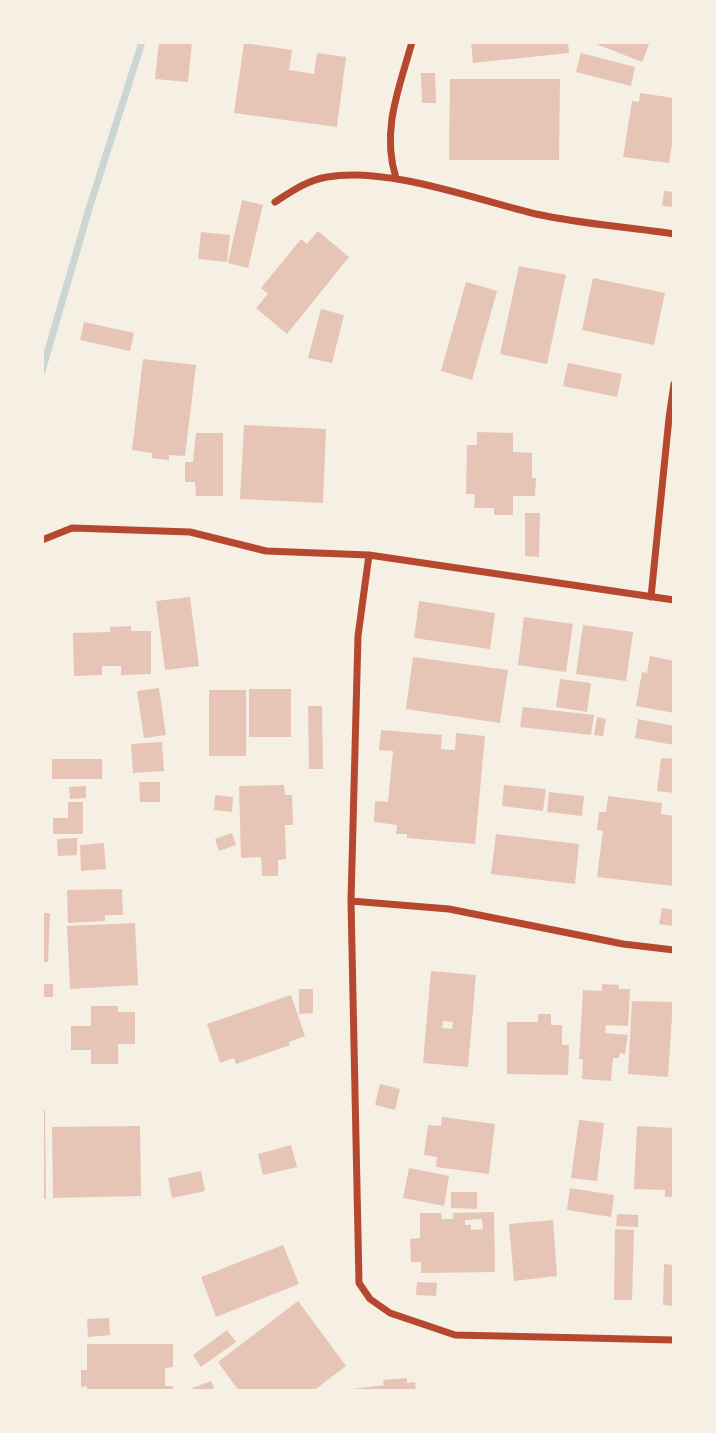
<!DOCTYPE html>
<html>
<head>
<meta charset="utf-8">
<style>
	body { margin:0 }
	#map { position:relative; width:716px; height:1433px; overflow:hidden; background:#f6efe4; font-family:Roboto,sans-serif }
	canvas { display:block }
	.frame { position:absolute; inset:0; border:44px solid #f6efe4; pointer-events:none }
</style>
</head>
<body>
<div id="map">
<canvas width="716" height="1433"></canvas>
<div class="frame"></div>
</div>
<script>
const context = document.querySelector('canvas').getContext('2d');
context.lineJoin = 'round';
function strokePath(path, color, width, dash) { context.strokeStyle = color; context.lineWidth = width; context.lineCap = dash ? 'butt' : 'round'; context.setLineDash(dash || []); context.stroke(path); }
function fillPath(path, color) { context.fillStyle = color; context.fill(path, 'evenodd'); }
const stream = new Path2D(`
	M42,371l46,-159 54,-170`);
const building = new Path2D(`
	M159,42h33l-4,40 -33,-3z
	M471,42h97l1,11 -96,10z
	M591,42h59l-8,20z
	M244,43l48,7 -3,20 25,4 3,-21 29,4 -9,70 -103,-14z
	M581,53l54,14 -4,19 -55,-14z
	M421,73h14l1,30h-14z
	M450,79h110l-1,81h-110z
	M640,93l34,5v33l-5,32 -46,-6 9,-56 7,1z
	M664,191l10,1v15l-12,-1z
	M242,200l21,5 -15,63 -20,-5z
	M318,231l31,26 -62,77 -31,-26 12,-14 -7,-6 40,-49 6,5z
	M201,232l29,3 -3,27 -29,-3z
	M519,266l47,9 -19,89 -47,-10z
	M593,278l72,15 -11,52 -72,-15z
	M466,282l31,9 -25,89 -31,-9z
	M321,309l23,6 -12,48 -24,-5z
	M84,322l50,11 -4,18 -50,-11z
	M143,359l53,6 -11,91 -16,-1v5l-17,-2v-5l-20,-3z
	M568,363l54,11 -5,23 -54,-11z
	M244,425l82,4 -3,74 -83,-4z
	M477,432l36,1v19l19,1v25h4l-1,18h-22v19h-19v-7h-20l1,-14h-9l1,-49h10z
	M196,433h27v63h-27l-1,-14h-10v-20h8z
	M525,513h15l-1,44 -14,-1z
	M190,597l9,69 -34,4 -9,-69z
	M419,601l76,12 -5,36 -76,-11z
	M524,617l49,7 -7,48 -48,-7z
	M583,625l50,7 -7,49 -50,-7z
	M131,626v5h20v43l-30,1v-9h-19v9l-28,1 -1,-43 37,-1v-5z
	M650,656l24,5v52l-38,-7 6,-34 5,1z
	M413,657l95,13 -8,53 -94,-14z
	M560,679l31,4 -4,29 -31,-5z
	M159,688l7,47 -22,3 -7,-47z
	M249,689h42v48h-42z
	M209,690h37v66h-37z
	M308,706h14l1,63h-14z
	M523,707l71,8 -3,20 -71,-8z
	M597,717l9,2 -3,17 -9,-1z
	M638,719l36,7v19l-39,-7z
	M381,730l61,5 -1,14 14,1 1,-17 29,3 -10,108 -68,-6v-4h-11l1,-9 -23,-3 1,-21 13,1 5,-51 -14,-1z
	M162,742l2,29 -31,2 -2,-29z
	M661,758l13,1v34l-17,-2z
	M52,759h50v20h-50z
	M139,782h21v20h-20z
	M284,785l1,10h7l1,30h-8l1,34 -8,1v16h-16l-1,-19 -20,1 -2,-72z
	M504,785l42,4 -3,22 -41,-5z
	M86,786v12l-16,1 -1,-12z
	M549,792l35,4 -2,20 -35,-4z
	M215,795l18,2 -1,15 -18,-2z
	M608,796l54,7 -1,11 13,2v70l-77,-9 6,-46 -6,-1 2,-18h7z
	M68,802h15v32h-30v-16h15z
	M232,833l4,12 -17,6 -4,-12z
	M496,834l83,10 -4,40 -84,-10z
	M77,838v17l-19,1 -1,-17z
	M104,843l2,26 -25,2 -1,-26z
	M122,889l1,26h-18v6l-37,2 -1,-33z
	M662,908l12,2v16l-15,-2z
	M42,913h8l-2,49h-6z
	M135,923l3,62 -68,4 -3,-63z
	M431,971l45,4 -8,92 -45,-4zM443,1021l10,1 -1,7 -10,-1z
	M42,976h2v8h9v13h-11z
	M602,984l17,1v4h11l-2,37 -22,-1 -1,8 23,2 -3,19 -5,-1 -1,5h-6l-2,23 -29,-2 1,-20h-4l4,-69 19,1z
	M299,989h14v24l-14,1z
	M291,995l14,41 -16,6 1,3 -54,19 -2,-6 -14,5 -13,-39z
	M632,1001l41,1 -5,75 -40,-3z
	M91,1006h27v6h17v32h-17v20h-27v-14h-20v-24h20z
	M538,1014h13v11h11v20h7l-1,30 -61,-1v-52h31z
	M380,1084l20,5 -5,21 -20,-5z
	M42,1110h3l1,89h-4z
	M442,1117l53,7 -6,50 -53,-7 1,-10 -13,-2 4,-30 13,1z
	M579,1120l25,3 -7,58 -26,-3z
	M140,1126l1,70 -88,2 -1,-71z
	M637,1126l37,2v69h-9v-7l-31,-1z
	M291,1145l6,22 -34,8 -5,-21z
	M409,1168l40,8 -5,30 -41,-8z
	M201,1171l4,20 -33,7 -4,-20z
	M570,1188l44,7 -3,22 -44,-7z
	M451,1192h26v17l-26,-1z
	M494,1212l1,60 -74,1v-11h-10l-1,-23 10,-1v-25h21l1,6h11v-6zM482,1219l1,10 -12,1v-5h-6v-5z
	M617,1214l21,1v12l-22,-1z
	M553,1220l4,56 -43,5 -5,-57z
	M615,1229l19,1 -2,70h-18z
	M283,1245l16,39 -83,33 -15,-40z
	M664,1264l10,1v41l-11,-1z
	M417,1282l20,1 -1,13 -20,-1z
	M298,1301l48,65 -33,25h-74l-21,-29z
	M109,1318l1,17 -22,2 -1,-18z
	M227,1330l9,12 -35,25 -8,-12z
	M87,1344h86v23l-8,1v18h8v5h-86v-5l-6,1v-17h6z
	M407,1378v5l8,-1 1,9h-63v-2l31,-4 -1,-5z
	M211,1381l4,10h-22l-1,-3z`);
const minor = new Path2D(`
	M396,178c-15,-48 3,-89 16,-136
	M275,202c17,-11 33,-22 52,-25 60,-11 150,23 209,37 45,10 93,13 138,20
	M42,540l30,-12 118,4 76,19 103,4 305,45
	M369,555l-11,81 -7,265 8,382 11,16 20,14 65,22 219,5
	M651,597l18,-179 5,-34
	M351,901l98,8 174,35 51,6`);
strokePath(stream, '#c9d6d2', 7);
fillPath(building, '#e6c5b7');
strokePath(minor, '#b5482f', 7);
</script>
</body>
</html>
